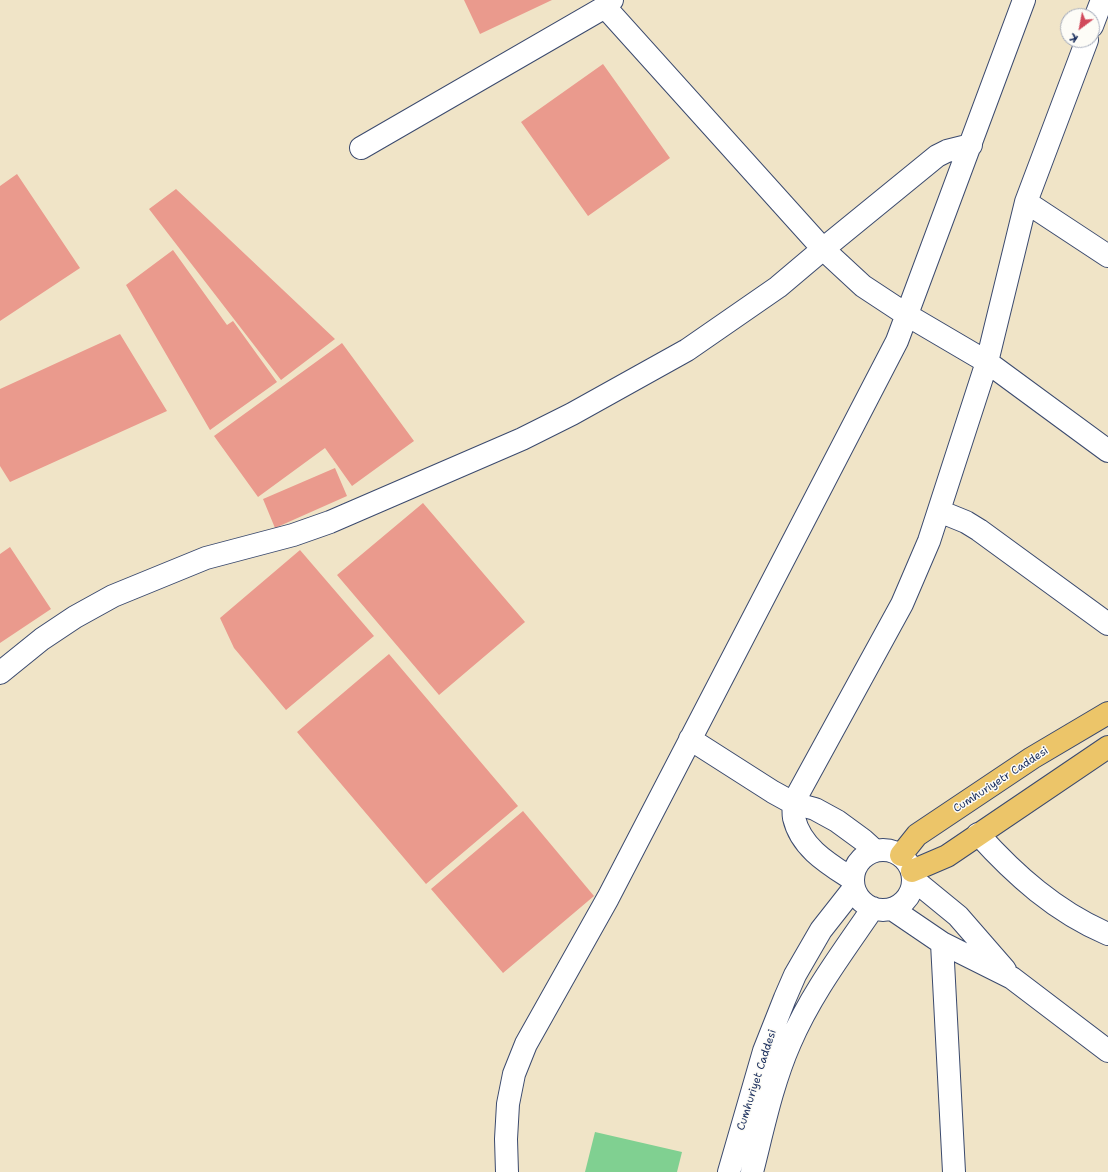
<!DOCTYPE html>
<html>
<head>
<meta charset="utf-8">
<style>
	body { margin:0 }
	#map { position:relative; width:1108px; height:1172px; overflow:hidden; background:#f0e4c7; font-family:"Shantell Sans",sans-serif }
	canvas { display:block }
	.north { position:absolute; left:1060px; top:8px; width:40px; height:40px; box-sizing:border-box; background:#fdfcf7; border:1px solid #a3aaba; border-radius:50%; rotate:212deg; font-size:11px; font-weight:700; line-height:16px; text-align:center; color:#1b2f5e }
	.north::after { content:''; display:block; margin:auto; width:14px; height:18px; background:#d1495b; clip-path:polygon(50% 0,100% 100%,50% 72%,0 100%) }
</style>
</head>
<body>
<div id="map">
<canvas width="1108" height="1172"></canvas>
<div class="north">K</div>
</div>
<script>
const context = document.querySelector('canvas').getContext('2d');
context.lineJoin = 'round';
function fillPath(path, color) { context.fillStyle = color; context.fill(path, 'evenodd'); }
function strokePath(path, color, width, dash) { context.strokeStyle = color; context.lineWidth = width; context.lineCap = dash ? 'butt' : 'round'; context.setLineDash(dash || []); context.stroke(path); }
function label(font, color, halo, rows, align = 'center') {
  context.font = font + ' "Shantell Sans",sans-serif'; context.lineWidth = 3; context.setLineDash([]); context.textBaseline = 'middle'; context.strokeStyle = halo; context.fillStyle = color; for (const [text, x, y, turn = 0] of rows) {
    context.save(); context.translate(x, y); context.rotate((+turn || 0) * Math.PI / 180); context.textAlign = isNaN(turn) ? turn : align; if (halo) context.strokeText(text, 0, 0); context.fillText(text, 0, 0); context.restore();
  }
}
const green = new Path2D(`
	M595,1132l87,20 -5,20h-92z`);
const building = new Path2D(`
	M464,0h88l-72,34z
	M603,64l67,94 -82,58 -67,-94z
	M17,174l63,94 -80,53v-135z
	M176,189l159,150 -54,41 -132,-171z
	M173,250l54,75 6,-4 44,61 -67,48 -84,-145z
	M120,334l47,77 -157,71 -10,-16v-77z
	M342,343l72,98 -62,45 -27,-38 -67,49 -44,-61z
	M335,468l12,28 -72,32 -12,-29z
	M423,503l102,119 -86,73 -102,-120z
	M10,547l41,62 -51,34v-89z
	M300,550l74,86 -88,74 -52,-62 -14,-30z
	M389,654l129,152 -92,78 -129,-152z
	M523,811l71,85 -91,77 -72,-84z`);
const minor = new Path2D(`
	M612,0l-7,7 218,242 40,37 44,29 80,47 121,89
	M1092,26l10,-26
	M361,148l244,-141
	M1026,202l82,54
	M939,511l27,11 13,8 129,94
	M0,673l42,-34 33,-22 38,-21 93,-38 87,-23 37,-13 192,-83 50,-25 115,-64 91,-63 45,-38 114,-93 10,-5 24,-6
	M690,739l83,53 20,11 22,6 22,12 26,19 11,10
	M978,834c37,41 78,78 130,100
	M853 880a30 30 0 1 1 60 0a30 30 0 1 1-60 0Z
	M852,879c-23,-15 -51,-31 -58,-61 -1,-5 0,-10 -1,-15l109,-199 27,-63 58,-179 39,-160 61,-162
	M914,880l44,36 47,54
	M892,909l50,34 70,35 96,73
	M942,943l12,229
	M507,1172l-1,-33 2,-35 6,-30 12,-30 82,-146 289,-557 127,-341
	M729,1172l35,-121 21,-53 10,-23 26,-45 33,-42
	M752,1172c11,-43 20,-88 38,-129 21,-49 53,-91 83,-135`);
const major = new Path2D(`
	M901,855l16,-20 115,-77 76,-45
	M912,871l35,-15 161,-109`);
const streetNames = [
	["Cumhuriyetr Caddesi",1001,780,-33],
	["Cumhuriyet Caddesi",757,1080,-72]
];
fillPath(green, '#80d091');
fillPath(building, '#ea9a8d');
strokePath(minor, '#3b4a6e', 24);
strokePath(major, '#3b4a6e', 24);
strokePath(minor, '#fff', 22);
strokePath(major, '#ecc569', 22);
label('11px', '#1b2f5e', '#fdfcf7', streetNames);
</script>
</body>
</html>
